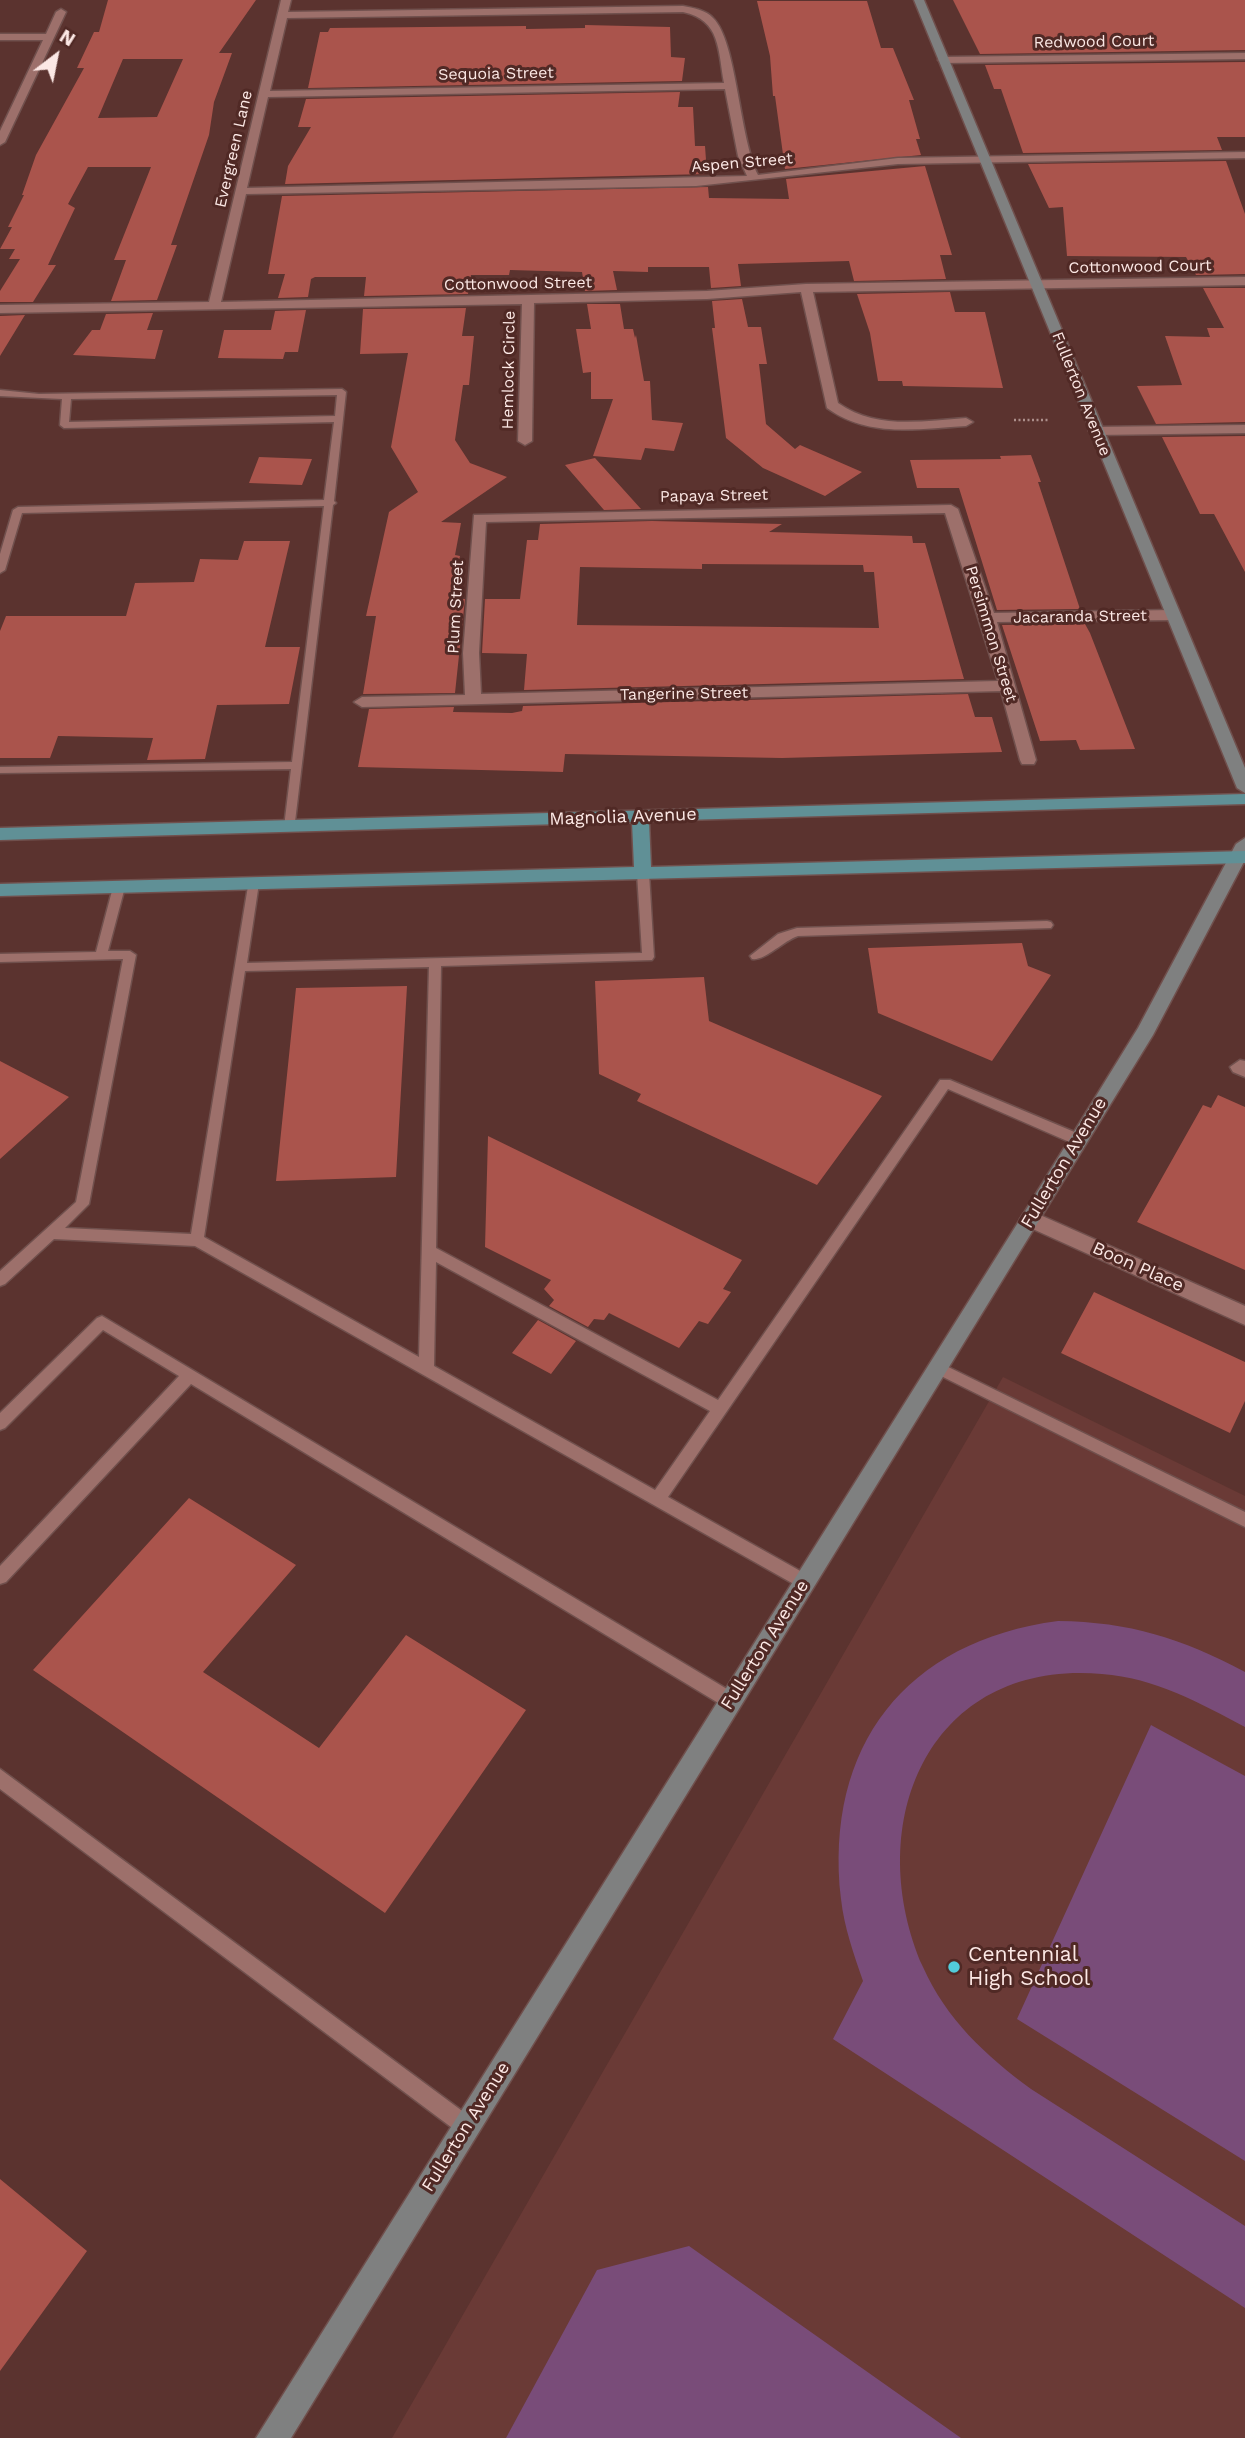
<!DOCTYPE html>
<html>
<head>
<meta charset="utf-8">
<style>
	body { margin:0 }
	#map { position:relative; width:1245px; height:2438px; overflow:hidden; background:#5b332f; font-family:"Work Sans",sans-serif }
	canvas { display:block }
	.north { position:absolute; left:21px; top:21px; width:70px; height:70px; -webkit-text-stroke:5px #502925; paint-order:stroke; rotate:32deg; font-size:19px; font-weight:700; line-height:28px; text-align:center; color:#fce8e5 }
	.north::after { content:''; display:block; margin:auto; width:24px; height:32px; background:#fce8e5; clip-path:polygon(50% 0,100% 100%,50% 72%,0 100%) }
</style>
</head>
<body>
<div id="map">
<canvas width="1245" height="2438"></canvas>
<div class="north">N</div>
</div>
<script>
const context = document.querySelector('canvas').getContext('2d');
context.lineJoin = 'round';
function fillPath(path, color) { context.fillStyle = color; context.fill(path, 'evenodd'); }
function strokePath(path, color, width, dash) { context.strokeStyle = color; context.lineWidth = width; context.lineCap = dash ? 'butt' : 'round'; context.setLineDash(dash || []); context.stroke(path); }
function label(font, color, halo, rows, align = 'center') {
  context.font = font + ' "Work Sans",sans-serif'; context.lineWidth = 6; context.setLineDash([]); context.textBaseline = 'middle'; context.strokeStyle = halo; context.fillStyle = color; for (const [text, x, y, turn = 0] of rows) {
    context.save(); context.translate(x, y); context.rotate((+turn || 0) * Math.PI / 180); context.textAlign = isNaN(turn) ? turn : align; if (halo) context.strokeText(text, 0, 0); context.fillText(text, 0, 0); context.restore();
  }
}
const built = new Path2D(`
	M1003,1377l242,119v942h-853z`);
const green = new Path2D(`
	M1058,1621c72,1 123,17 187,51v55c-45,-24 -90,-49 -143,-53 -174,-15 -241,150 -179,293 23,52 63,89 108,122l214,137v82l-412,-269 30,-58c-9,-26 -19,-54 -22,-82 -17,-153 65,-258 217,-278z
	M1151,1725l94,51v385l-228,-142z
	M689,2246l272,192h-455l91,-168z`);
const building = new Path2D(`
	M108,0h148l-37,53h13l-18,49 -5,33 -38,110h6l-20,55 -46,1 15,-41h-12l37,-93h-63l-20,37 7,4 -27,57h8l-23,37h-33v-11l20,-32h-11l6,-10h-15l12,-22h-4l16,-32h-2l14,-40 48,-87h-7l17,-36h5zM123,59h60l-26,58 -59,1z
	M953,0h292v50l-265,4z
	M757,1h110l14,47h12l21,52h-5l11,39h-4l5,16 -136,14 -10,-73h-2l-3,-40z
	M585,25l85,2 1,30 14,1 -3,23 -374,7 12,-56h8l2,-4 196,-2v3l59,-1z
	M1245,62v75h-28l5,13 -199,3 -22,-64h-7l-9,-24z
	M680,92l-2,15h15l2,39h10l2,28 -422,10 3,-18 23,-39h-13l8,-28z
	M1226,161l19,53v60l-49,1 -10,-18 -119,-1 -4,-49 -14,1 -21,-44z
	M925,166l27,89h-12l6,24 -92,2 -5,-20 -111,3 3,22 -30,2 -2,-21h-61v5l-35,-1 4,19 -32,1 -3,-19 -72,-2 -1,5h-38l-3,19 -104,2 2,-19h-51l-4,2 -3,18 -30,1 7,-24h-17l14,-78 426,-9 1,11 80,1 -3,-20z
	M1203,288h42v134l-89,2 -19,-38 45,-1 -17,-49 45,1 -3,-9h17z
	M950,292l5,20h30l18,76 -100,-2 -1,-5h-24l-8,-48 -13,-39z
	M742,299l6,28h13l6,37h-8l7,60 29,25 5,-4 62,27 -37,24 -62,-28 -37,-30 -14,-110h3l-3,-27z
	M587,304h33l4,25h9l2,9 1,-3 8,46h6l2,39 31,3 -9,28 -29,-3 -4,12 -48,-4 20,-57h-22v-27l-8,1 -7,-44h15z
	M466,308l-4,28h12l-5,49h-6l-8,55 15,23 37,14 -66,45 20,1 -6,32 5,1 -6,31h6l-2,12h7l-10,94 -92,1 13,-78h-10l23,-104 29,-20 -27,-45 17,-94 -48,1 3,-45z
	M306,310l-8,42h-13l-2,7 -65,-1 6,-28h47l4,-19z
	M153,313l-6,17h16l-8,29 -82,-4 19,-25h8l6,-16z
	M25,315l-25,41v-40z
	M1245,436v136l-31,-58h-14l-38,-77z
	M1031,455l10,27h-3l42,127 -83,1 -38,-122h-42l-7,-28 91,-1 -1,-3z
	M259,457l53,2 -10,26 -53,-2z
	M595,458l46,51 -37,1 -39,-45z
	M652,521l130,3 -13,8 143,4 1,7h12l39,136 -440,11 3,-36 -45,-1 3,-54h35l7,-59h11l2,-16zM702,564l161,1 1,7h10l5,56 -302,-3 3,-58 122,2z
	M244,541h46l-25,106h35l-11,57 -72,1 -12,54 -58,1 6,-22 -95,-2 -8,22h-50v-127l6,-15h120l9,-33 59,-1 6,-23 38,1z
	M1085,624l5,9 45,116 -55,1 -4,-10 -36,1 -38,-116z
	M968,694l7,23h17l10,35 -220,6 -217,-4 -2,18 -205,-5 11,-58 85,-2 -1,5 59,1 10,-2 1,-5z
	M1022,943l6,23 23,9 -59,86 -114,-48 -10,-65z
	M704,977l5,44 173,75 -65,89 -180,-84 4,-7 -42,-20 -4,-93z
	M407,986l-11,191 -120,4 20,-193z
	M0,1061l69,36 -69,62z
	M1218,1095l27,12v163l-108,-48 66,-117 8,3z
	M488,1136l254,124 -19,29 8,3 -23,32 -9,-3 -20,27 -70,-35 -5,7 -10,-1 -6,8 -39,-21 5,-6 -10,-11 7,-9 -66,-33z
	M1094,1292l151,70v39l-15,32 -169,-80z
	M538,1320l38,21 -25,33 -39,-21z
	M189,1498l107,67 -93,107 116,76 87,-113 120,75 -141,203 -352,-243z
	M0,2179l87,72 -87,120z`);
const path = new Path2D(`
	M1014,420h34`);
const service = new Path2D(`
	M342,389l4,3 -12,109 2,2 -3,2 -39,325h-8l-2,-3 7,-58 -291,4v-6l292,-5 32,-256 -302,7 -17,57 -5,3v-19l13,-44 5,-3 306,-7 10,-78 -270,6 -4,-3 2,-26 -62,-3v-6l39,4zM337,395l-2,21 -266,6 2,-23z
	M643,869l6,4 5,84 -2,3 -211,6 -5,282 282,152 222,-320h10l134,56 2,4 -7,5 -5,-1 -126,-55 -280,408 143,80 2,5 -2,5 -6,2 -6,-2 -604,-341 -141,-7 -49,45 -5,2v-15l76,-69 47,-243 -123,3v-8l96,-2 17,-65 2,-3h8l2,3 -17,64h22l6,4 -47,249 -24,24 126,6 58,-354h8l2,3 -12,80 395,-10 -5,-80zM429,967l-10,390 -215,-120 41,-266zM436,1262l274,149 -55,79 -221,-124z
	M1047,921l4,1 2,3 -2,3 -253,8c-15,5 -33,25 -46,23l-2,-3 28,-22 19,-6z
	M102,1316l635,379 3,6 -3,6 -6,2 -6,-2 -534,-323 -185,198 -6,2v-18l179,-190 -76,-46 -98,98 -5,2v-17l97,-95z
	M938,1362l307,150v15l-312,-155 -2,-4 2,-4z
	M0,1769l473,350 3,7 -3,7 -7,3 -7,-3 -459,-344z`);
const minor = new Path2D(`
	M281,0h10l-3,12 395,-6c10,2 23,4 30,12 24,23 26,119 45,157l140,-17 347,-6v6l-347,6 -202,22 -450,8 -25,108 486,-11 99,-7 439,-7v8l-432,7 25,111c38,27 84,18 128,15l7,4 -7,4c-49,3 -97,12 -139,-18l-26,-116 -94,7 -173,4 -2,138 -7,4 -7,-4 4,-137 -522,9v-8l209,-3zM683,12c38,8 35,39 41,71l-454,8 17,-73zM725,89l13,67 9,20 -500,12 21,-91z
	M61,9l5,3 -61,130 -5,3v-14l43,-91h-43v-6h46l10,-22z
	M1245,53v6l-302,4 -5,-3 5,-3z
	M1245,425v8l-149,2 -7,-4 7,-4z
	M951,505l7,4 36,104 178,-3 8,5 -8,5 -175,2 39,138 -2,4h-12l-2,-4 -19,-69 -639,16 -8,-5 8,-5 103,-2 -2,-42 11,-138zM945,513l53,168 -517,13 -2,-41 7,-131z
	M1240,1060l5,1v16l-12,-5 -3,-5z
	M1031,1211l214,95v19l-221,-100 -4,-6 4,-6z`);
const secondary = new Path2D(`
	M914,0h10l321,768v25l-8,-5z
	M1245,838v22l-92,175 -862,1403h-35l768,-1225 114,-185 98,-184z`);
const primary = new Path2D(`
	M1245,794v10l-596,17 2,46 594,-16v12l-1245,33v-12l634,-17 -2,-45 -632,18v-12z`);
const markers = [
	[954,1967,7,"#52cbda"]
];
const farStreetnames = [
	["Redwood Court",1094,42,-1],
	["Sequoia Street",496,74,-1],
	["Evergreen Lane",234,149,-77],
	["Aspen Street",742,163,-5],
	["Cottonwood Court",1140,267,-1],
	["Cottonwood Street",518,284,-1],
	["Hemlock Circle",509,370,-89],
	["Fullerton Avenue",1081,394,68],
	["Papaya Street",714,496,-1],
	["Plum Street",456,607,-87],
	["Jacaranda Street",1080,617,-1],
	["Persimmon Street",991,634,73],
	["Tangerine Street",684,694,-1]
];
const streetNames = [
	["Magnolia Avenue",623,817,-2],
	["Fullerton Avenue",1064,1163,-59],
	["Boon Place",1138,1267,24],
	["Fullerton Avenue",765,1645,-58],
	["Fullerton Avenue",466,2127,-58]
];
const nearPoinames = [
	["Centennial",968,1955],
	["High School",968,1979]
];
fillPath(built, '#6a3a36');
fillPath(green, '#794c79');
fillPath(building, '#aa544c');
strokePath(service, '#70504d', 3);
strokePath(minor, '#70504d', 3);
strokePath(secondary, '#70504d', 3);
strokePath(primary, '#70504d', 3);
strokePath(path, '#ad908c', 2.5, [2, 2.5]);
fillPath(service, '#9d706b');
fillPath(minor, '#9d706b');
fillPath(secondary, '#7f8080');
fillPath(primary, '#609096');
for (const [x, y, r, color] of markers) { const dot = new Path2D(); dot.arc(x, y, r, 0, 2 * Math.PI); context.fillStyle = color; context.fill(dot); strokePath(dot, '#502925', 2.5); }
label('16px', '#fce8e5', '#502925', farStreetnames);
label('18px', '#fce8e5', '#502925', streetNames);
label('21px', '#fce8e5', '#502925', nearPoinames, 'left');
</script>
</body>
</html>
